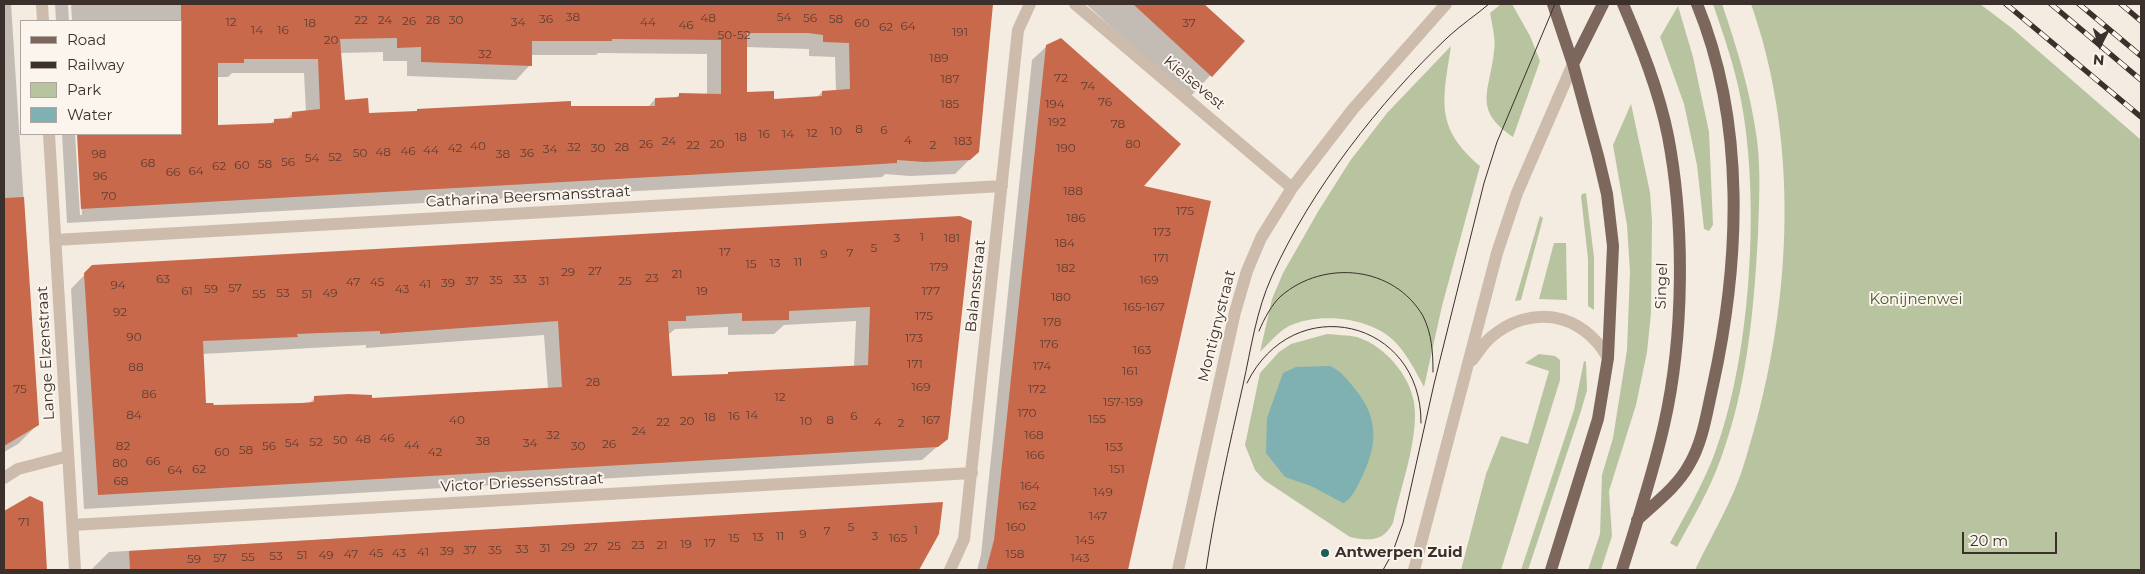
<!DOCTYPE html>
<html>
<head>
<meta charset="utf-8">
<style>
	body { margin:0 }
	#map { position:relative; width:2145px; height:574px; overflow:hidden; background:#f4ebe1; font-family:Montserrat,sans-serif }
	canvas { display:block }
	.frame { position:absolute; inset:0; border:5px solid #3b302b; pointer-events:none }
	.legend { position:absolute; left:20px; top:20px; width:162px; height:115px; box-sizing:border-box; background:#fbf5ee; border:1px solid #aea6a0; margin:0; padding:6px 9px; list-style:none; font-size:15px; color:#3b302b }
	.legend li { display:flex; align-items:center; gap:10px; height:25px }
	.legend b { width:25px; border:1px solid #aea6a0 }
	.north { position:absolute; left:2075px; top:20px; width:50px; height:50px; -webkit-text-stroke:4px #fbf5ee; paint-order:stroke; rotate:185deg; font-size:14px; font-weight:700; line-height:20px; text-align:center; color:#3b302b }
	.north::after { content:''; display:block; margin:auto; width:18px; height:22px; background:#3b302b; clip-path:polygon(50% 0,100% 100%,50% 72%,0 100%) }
	.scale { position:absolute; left:1962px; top:532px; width:95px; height:22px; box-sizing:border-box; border:2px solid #3b302b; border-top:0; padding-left:6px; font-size:15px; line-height:18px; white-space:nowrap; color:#3b302b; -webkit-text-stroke:4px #fbf5ee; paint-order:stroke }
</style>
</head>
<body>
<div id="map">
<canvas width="2145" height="574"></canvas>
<div class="frame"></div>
<ul class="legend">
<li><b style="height:6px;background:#7d675c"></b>Road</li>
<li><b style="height:6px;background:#3b302b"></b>Railway</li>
<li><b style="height:14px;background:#b8c4a0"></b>Park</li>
<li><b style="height:14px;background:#7fb0b2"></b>Water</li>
</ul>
<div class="north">N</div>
<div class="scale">20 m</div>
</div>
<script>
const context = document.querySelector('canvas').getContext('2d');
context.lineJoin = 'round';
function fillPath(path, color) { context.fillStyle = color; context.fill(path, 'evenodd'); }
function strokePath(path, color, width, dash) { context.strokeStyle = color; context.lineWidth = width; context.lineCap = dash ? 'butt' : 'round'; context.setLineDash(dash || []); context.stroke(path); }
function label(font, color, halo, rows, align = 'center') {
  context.font = font + ' Montserrat,sans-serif'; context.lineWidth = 4; context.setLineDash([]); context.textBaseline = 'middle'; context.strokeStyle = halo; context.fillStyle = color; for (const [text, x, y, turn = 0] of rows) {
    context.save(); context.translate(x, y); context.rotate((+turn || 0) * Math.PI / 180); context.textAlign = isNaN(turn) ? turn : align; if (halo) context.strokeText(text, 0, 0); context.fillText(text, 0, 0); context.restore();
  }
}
const green = new Path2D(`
	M1501,4h11l18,32 10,25 -27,76c-41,-28 -23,-45 -19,-86 2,-12 -2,-26 -4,-38z
	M1713,4h9c15,44 29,89 35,136 4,30 2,64 1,94 -4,76 -11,153 -37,224 -11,31 -28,60 -44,89l-7,-4c15,-28 31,-55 43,-85 38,-97 48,-261 27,-363 -6,-31 -17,-61 -27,-91z
	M1751,4h229l33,25 128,111v430h-446c17,-36 39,-71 50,-109 46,-145 57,-313 6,-457z
	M1678,6l15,51 16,75 4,93 -4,6 -5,-2 -7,-64 -13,-61 -24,-67z
	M1451,46c-8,54 -17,81 29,120l-38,140 -18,81c-9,-17 -18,-35 -32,-48 -24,-22 -74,-27 -103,-13 -11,6 -20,17 -29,26l12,-53 11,-26 36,-63 31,-49 37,-48z
	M1631,104l19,88 2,29 -1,92 -4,39 -11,53 -27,86 3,45 -11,34h-13l12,-36 2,-59 11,-37 14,-88 3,-78 -3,-47 -14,-80z
	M1586,193l8,64v53l-6,-4v-47l-7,-63 1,-2z
	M1540,216l3,2 -22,82 -6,1z
	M1554,243h12l1,57 -28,-1z
	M1327,334c10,1 20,1 30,3 31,10 59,45 58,78 0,34 -15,75 -22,108 -10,19 -24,18 -43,14l-86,-57 -9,-10 -10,-25 15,-72 19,-21 12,-8z
	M1539,354l16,2 5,4v20l-59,190h-40l25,-96 15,-38 27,8 21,-73 -24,-8z
	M1584,361l2,1 1,28 -6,21 -53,159h-7l53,-160z`);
const water = new Path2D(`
	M1330,366c11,5 17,13 25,23 24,29 23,56 6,90 -4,8 -9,20 -18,24l-32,-17 -26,-9 -19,-24 1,-35 16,-45 13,-6z`);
const shadow = new Path2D(`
	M4,4h7l27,420 -20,20 -14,8z
	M55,4h13l1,17h-13z
	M71,4h921l-15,148 -22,22 -45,2 -25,-2 -3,3 -48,3 -767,43 -5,-89h13l5,81h2l-4,-81h103v-113h-109zM746,47l63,2v7l26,1 1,34 -14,1 -5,5 -44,3 -27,-7zM383,52v9h24v15l109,4 14,-15v-10h66l2,-2 109,1v41h-28l-4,3 -20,1 -7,8 -230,3 -3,3 -47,2 -24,-14 -4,-48zM232,73h72l2,39 -13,1 -7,7h-11l-5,4 -53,2v-49h11z
	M1086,4h116l41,37 -54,57z
	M1047,46l95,141 68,15 -84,368h-149l4,-15 51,-495z
	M970,222l-23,216 -25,22 -838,49 -13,-220 22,-23zM856,321l-2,46 -125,6 -3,3 -55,1 -3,-42 7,-6 53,-2v8l46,-1 10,-9zM544,335l4,54 -177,10 -56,-1 -7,6 -95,3 -8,-3 -3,-50 164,-9v3z
	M30,497l12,5 4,68h-42v-57z
	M942,503l-4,30 -21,37h-826l18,-18z`);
const building = new Path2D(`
	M181,4h812l-14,148 -9,8 -45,2 -28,-2v3l-48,3 -768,43 -4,-75h104zM747,33h61l15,2v7l26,1 1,46 -28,2v5l-48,3v-8l-27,1zM397,38v10l24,-1v15l111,4v-25h80v-2l109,1v54l-42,-1v4l-24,1v8h-84v-5l-154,8v2l-48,2 -1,-15 -23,2 -5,-61zM244,59h74l2,50 -28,3v6l-18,1v4l-56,2v-62h26z
	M1133,4h71l41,37 -33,36z
	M1061,38l120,106 -37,42 67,15 -83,369h-142l8,-30 52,-495z
	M24,197l15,228 -35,21v-248z
	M960,216l12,5 -24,218 -10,8 -840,48 -14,-222 8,-8zM870,307l-2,58 -140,7v2l-56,2 -4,-55h18v-5l56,-3v8l47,-1v-9zM558,321l4,66 -190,11v-3l-23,-1 -35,2v6l-12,1 -88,2 -1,-2h-7l-3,-62 95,-4 -1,-3 24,-1 59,-2v3z
	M30,496l13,6 4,68h-43v-59z
	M943,502l-4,32 -20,36h-789l-1,-19z`);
const minor = new Path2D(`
	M42,4l1,17
	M1075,4l217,184
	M49,134l26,436
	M55,240l947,-54
	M1472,360c6,-7 11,-16 18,-22 40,-35 92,-26 118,20
	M4,478l14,-9 50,-13
	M72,525l900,-52
	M950,570l14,-31 54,-509 12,-26
	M1178,570l57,-258 12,-41 14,-33 31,-50 61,-79 93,-105
	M1414,570l83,-317 20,-60 56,-129`);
const major = new Path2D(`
	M1573,64l30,-60
	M1637,520c18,-17 40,-33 52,-55 14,-23 18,-54 24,-80 27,-123 33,-262 -16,-381
	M1551,570l47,-151 10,-61 5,-112 -6,-52 -9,-38 -25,-92 -20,-60
	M1622,570c15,-48 31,-96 42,-145 20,-88 21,-200 4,-289 -9,-45 -27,-90 -45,-132`);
const tram = new Path2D(`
	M1259,331c5,-12 13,-27 22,-35 43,-37 113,-30 142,20 9,18 10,37 10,56
	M1247,383c46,-94 175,-64 174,40
	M1206,570c9,-62 23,-123 37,-185 8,-36 13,-74 29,-109 38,-85 108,-175 176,-239 13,-12 28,-22 41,-33
	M1383,570l9,-16 11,-31 31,-139 50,-201 13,-41 58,-138`);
const rail = new Path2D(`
	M2006,4l135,113
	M2051,4l90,76
	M2079,4l62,52
	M2121,4l20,17`);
const markers = [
	[1325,553,5,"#1f5a5e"]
];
const numberNames = [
	["38",573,17],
	["54",784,17],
	["48",708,18],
	["56",810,18],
	["36",546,19],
	["58",836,19],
	["22",361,20],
	["24",385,20],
	["28",433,20],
	["30",456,20],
	["26",409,21],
	["12",231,22],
	["34",518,22],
	["44",648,22],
	["18",310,23],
	["60",862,23],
	["37",1189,23],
	["46",686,25],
	["64",908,26],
	["62",886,27],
	["14",257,30],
	["16",283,30],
	["191",960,32],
	["50-52",734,35],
	["20",331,40],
	["32",485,54],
	["189",939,58],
	["72",1061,78],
	["187",950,79],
	["74",1088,86],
	["76",1105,102],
	["185",950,104],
	["194",1055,104],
	["192",1057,122],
	["78",1118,124],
	["8",859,129],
	["6",884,130],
	["10",836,131],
	["12",812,133],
	["16",764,134],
	["14",788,134],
	["18",741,137],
	["4",908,140],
	["24",669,141],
	["183",963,141],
	["26",646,144],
	["20",717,144],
	["80",1133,144],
	["22",693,145],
	["2",933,145],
	["40",478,146],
	["32",574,147],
	["28",622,147],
	["42",455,148],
	["30",598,148],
	["190",1066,148],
	["34",550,149],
	["44",431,150],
	["46",408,151],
	["48",383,152],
	["50",360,153],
	["36",527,153],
	["98",99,154],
	["38",503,154],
	["52",335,157],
	["54",312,158],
	["56",288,162],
	["68",148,163],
	["58",265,164],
	["60",242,165],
	["62",219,166],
	["64",196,171],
	["66",173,172],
	["96",100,176],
	["188",1073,191],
	["70",109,196],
	["175",1185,211],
	["186",1076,218],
	["173",1162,232],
	["1",922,237],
	["3",897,238],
	["181",952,238],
	["184",1065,243],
	["5",874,248],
	["17",725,252],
	["7",850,253],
	["9",824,254],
	["171",1161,258],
	["11",798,262],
	["13",775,263],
	["15",751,264],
	["179",939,267],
	["182",1066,268],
	["27",595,271],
	["29",568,272],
	["21",677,274],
	["23",652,278],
	["63",163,279],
	["33",520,279],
	["35",496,280],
	["169",1149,280],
	["37",472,281],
	["31",544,281],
	["25",625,281],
	["47",353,282],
	["45",377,282],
	["39",448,283],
	["41",425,284],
	["94",118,285],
	["57",235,288],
	["59",211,289],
	["43",402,289],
	["61",187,291],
	["19",702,291],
	["177",931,291],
	["53",283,293],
	["49",330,293],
	["55",259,294],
	["51",307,294],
	["180",1061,297],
	["165-167",1144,307],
	["92",120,312],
	["175",924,316],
	["178",1052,322],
	["90",134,337],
	["173",914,338],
	["176",1049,344],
	["163",1142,350],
	["171",915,364],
	["174",1042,366],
	["88",136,367],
	["161",1130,371],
	["28",593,382],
	["169",921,387],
	["75",20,389],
	["172",1037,389],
	["86",149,394],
	["12",780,397],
	["157-159",1123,402],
	["170",1027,413],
	["84",134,415],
	["14",752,415],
	["16",734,416],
	["6",854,416],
	["18",710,417],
	["155",1097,419],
	["40",457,420],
	["8",830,420],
	["167",931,420],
	["20",687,421],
	["10",806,421],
	["22",663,422],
	["4",878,422],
	["2",901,423],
	["24",639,431],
	["32",553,435],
	["168",1034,435],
	["46",387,438],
	["48",363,439],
	["50",340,440],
	["38",483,441],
	["52",316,442],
	["54",292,443],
	["34",530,443],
	["26",609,444],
	["44",412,445],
	["82",123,446],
	["56",269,446],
	["30",578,446],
	["153",1114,447],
	["58",246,450],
	["60",222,452],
	["42",435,452],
	["166",1035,455],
	["66",153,461],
	["80",120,463],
	["62",199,469],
	["151",1117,469],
	["64",175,470],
	["68",121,481],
	["164",1030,486],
	["149",1103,492],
	["162",1027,506],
	["147",1098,516],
	["71",24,522],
	["5",851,527],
	["160",1016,527],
	["1",916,530],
	["7",827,531],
	["9",803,534],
	["11",780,536],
	["3",875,536],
	["13",758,537],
	["15",734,538],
	["165",898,538],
	["145",1085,540],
	["17",710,543],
	["19",686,544],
	["23",638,545],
	["21",662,545],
	["25",614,546],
	["29",568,547],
	["27",591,547],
	["31",545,548],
	["33",522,549],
	["37",470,550],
	["35",495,550],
	["39",447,551],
	["41",423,552],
	["45",376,553],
	["43",399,553],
	["47",351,554],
	["158",1015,554],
	["51",302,555],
	["49",326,555],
	["53",276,556],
	["55",248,557],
	["57",220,558],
	["143",1080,558],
	["59",194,559]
];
const streetNames = [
	["Kielsevest",1194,83,40],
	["Catharina Beersmansstraat",528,197,-3],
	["Balansstraat",976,286,-84],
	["Singel",1662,286,-88],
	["Montignystraat",1217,326,-76],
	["Lange Elzenstraat",46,353,-93],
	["Victor Driessensstraat",522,483,-3]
];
const parkNames = [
	["Konijnenwei",1916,300]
];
const poiNames = [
	["Antwerpen Zuid",1335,553]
];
fillPath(green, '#b8c4a0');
fillPath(water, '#7fb0b2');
fillPath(shadow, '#0003');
fillPath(building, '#c8694b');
strokePath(minor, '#cdbbac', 12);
strokePath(major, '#7d675c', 12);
strokePath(tram, '#3b302b', 1);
strokePath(rail, '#3b302b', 5.5);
strokePath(rail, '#fbf5ee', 4, [11]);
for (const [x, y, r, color] of markers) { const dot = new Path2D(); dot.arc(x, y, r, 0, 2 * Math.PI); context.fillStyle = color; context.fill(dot); strokePath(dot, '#fbf5ee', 2); }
label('12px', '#5e3e33', null, numberNames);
label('15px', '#3b302b', '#fbf5ee', streetNames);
label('15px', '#4a5a2e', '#fbf5ee', parkNames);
label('bold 15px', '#3b302b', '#fbf5ee', poiNames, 'left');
</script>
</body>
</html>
